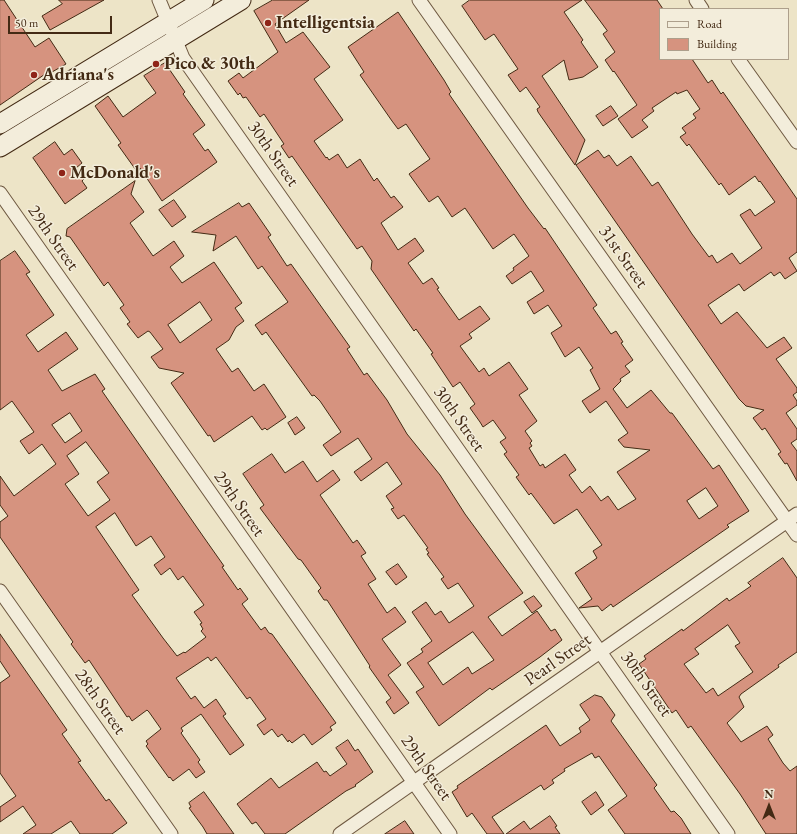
<!DOCTYPE html>
<html>
<head>
<meta charset="utf-8">
<style>
	body { margin:0 }
	#map { position:relative; width:797px; height:834px; overflow:hidden; background:#ede4c7; font-family:"EB Garamond",serif }
	canvas { display:block }
	.legend { position:absolute; left:659px; top:8px; width:130px; height:52px; box-sizing:border-box; background:#f3eddb; border:1px solid #ad9f8b; margin:0; padding:5px 7px; list-style:none; font-size:12px; color:#432a14 }
	.legend li { display:flex; align-items:center; gap:8px; height:20px }
	.legend b { width:20px; border:1px solid #ad9f8b }
	.north { position:absolute; left:749px; top:786px; width:40px; height:40px; -webkit-text-stroke:3px #f3eddb; paint-order:stroke; rotate:0deg; font-size:11px; font-weight:700; line-height:16px; text-align:center; color:#432a14 }
	.north::after { content:''; display:block; margin:auto; width:14px; height:18px; background:#432a14; clip-path:polygon(50% 0,100% 100%,50% 72%,0 100%) }
	.scale { position:absolute; left:8px; top:16px; width:104px; height:18px; box-sizing:border-box; border:2px solid #432a14; border-top:0; padding-left:5px; font-size:12px; line-height:14px; white-space:nowrap; color:#432a14; -webkit-text-stroke:3px #f3eddb; paint-order:stroke }
</style>
</head>
<body>
<div id="map">
<canvas width="797" height="834"></canvas>
<ul class="legend">
<li><b style="height:5px;background:#f3eddb"></b>Road</li>
<li><b style="height:11px;background:#d6937f"></b>Building</li>
</ul>
<div class="north">N</div>
<div class="scale">50 m</div>
</div>
<script>
const context = document.querySelector('canvas').getContext('2d');
context.lineJoin = 'round';
function fillPath(path, color) { context.fillStyle = color; context.fill(path, 'evenodd'); }
function strokePath(path, color, width, dash) { context.strokeStyle = color; context.lineWidth = width; context.lineCap = dash ? 'butt' : 'round'; context.setLineDash(dash || []); context.stroke(path); }
function label(font, color, halo, rows, align = 'center') {
  context.font = font + ' "EB Garamond",serif'; context.lineWidth = 3; context.setLineDash([]); context.textBaseline = 'middle'; context.strokeStyle = halo; context.fillStyle = color; for (const [text, x, y, turn = 0] of rows) {
    context.save(); context.translate(x, y); context.rotate((+turn || 0) * Math.PI / 180); context.textAlign = isNaN(turn) ? turn : align; if (halo) context.strokeText(text, 0, 0); context.fillText(text, 0, 0); context.restore();
  }
}
const building = new Path2D(`
	M0,0h4l31,47 14,-9 17,26 -14,8 -1,-2 -51,35z
	M59,0h45l-54,30 -8,-14 20,-12z
	M273,0h36l-34,24 11,19 17,-11 27,35 -16,12 29,41 -29,21 12,17 1,-1 2,3 9,-6 9,14 13,-9 14,22 3,-3 14,20 3,-2 9,11 -22,16 17,27 17,-12 9,13 -16,12 15,21 9,-6 7,10 -2,1 22,31 21,-14 10,13 -21,15 3,4 -12,8 19,26 5,-4 5,8 20,-14 19,27 -9,6 18,26 -12,10 7,10 -2,2 2,3 -3,2 11,18 3,-2 2,4 20,-14 11,16 -7,5 13,18 8,-7 11,15 7,-5 10,14 18,-11 -19,-27 33,-22 -26,-3 -6,-7 10,-7 -22,-32 -16,12 -8,-12 18,-12 -10,-19 3,-2 -14,-21 -14,10 -14,-24 11,-7 -14,-21 -14,9 -7,-12 17,-11 -13,-20 -19,13 -6,-8 8,-6 -1,-2 16,-12 -15,-22 -21,15 -28,-41 -13,9 -14,-21 -9,6 -20,-28 21,-15 -24,-35 -8,5 -6,-8 -32,-46 4,-3 -16,-25 50,-35 46,68 7,12 -2,2 79,114 16,21 1,-1 52,77 -4,3 18,26 5,-3 7,11 -2,1 12,17 -8,6 5,6 -10,7 1,2 -8,8 14,19 24,-18 19,23h2l41,56 6,-4 30,46 -22,14 2,2 -116,80 -2,-3 -9,7 -4,-5 -19,2 13,-9 -17,-26 22,-15 -4,-7 9,-6 -25,-36 -23,15 -23,-31 -2,2 -13,-18 3,-2 -15,-21 3,-2 -7,-10 6,-4 -13,-18 -10,7 -3,-5 -10,-14 5,-4 -15,-22 -7,5 -22,-33 2,-1 -17,-24 -2,2 -43,-62 1,-8 -10,-15 -5,3 -65,-93 -3,2 -8,-12 3,-2 -20,-30 -4,3 -14,-20 -3,1 -3,-5 -2,2 -10,-14 11,-8 4,5 35,-26 -24,-41zM706,488l12,18 -19,13 -12,-18z
	M470,0h112l-18,12 19,28 -2,2 17,25 -15,10 -14,3 -5,-20 -22,16 43,64 -10,25 -37,-53 -1,-3 3,-2 -14,-20 -6,5 -12,-17 10,-6 -24,-35 -9,6 -23,-34z
	M585,0h72l6,9h-3v50h32l16,24 4,-3 9,14 2,-2 74,107v53l-8,6 8,13 -12,8 -5,-7 -6,4 -3,-4 -27,19 -5,-7 -31,21 13,19 16,-12 30,36 17,-11 8,11 -16,11 21,29v4l-4,3 4,6v4l-11,8 11,16v10l-6,4 6,8v30l-10,-18 -2,1 -7,-10 3,-2 -16,-24 -3,2 -9,-12 11,-8 -18,-4 -7,-7 -163,-234 22,-15 6,8 5,-3 8,11 14,-10 21,30 6,-4 34,52 17,23 3,-2 5,8 15,-10 8,11 22,-16 -22,-33 10,-6 5,7 20,-14 -15,-21 -1,1 -4,-6 -26,19 -8,-12 -2,2 -30,-41 -2,2 -7,-9 6,-4 -4,-5 14,-10 -3,-4 7,-5 -13,-19 -10,4 -1,-2 -24,16 2,3 -12,9 6,7 -16,11 -14,-19 19,-14 -23,-34 -1,1 -8,-12 10,-8 -12,-18 4,-3z
	M165,63l20,29 -2,2 22,31 -12,9 12,17 3,-2 9,13 -55,39 -22,-33 -2,5 -20,-28 3,-2 -26,-37 13,-10 15,21 33,-24 -12,-17z
	M611,106l7,10 -15,10 -7,-10z
	M55,142l9,13 8,-6 10,14 -6,5 8,11 -2,2 5,7 -22,16 -32,-46z
	M135,181l-4,13 13,18 -14,11 23,33 21,-15 10,15 -14,11 12,16 32,-21 28,41 -7,5 9,13 -8,6 -7,13 -13,9 16,23 6,-4 16,23 10,-7 22,33 -19,13 -2,-2 -3,2 -10,-14 -38,26 -4,-7 -2,1 -37,-53 13,-10 -25,-5 -8,-11 12,-8 -13,-17 -2,-1 -10,7 -11,-14 3,-2 -10,-14 4,-3 -16,-23 -4,4 -34,-49 -4,-1 1,-7zM200,302l12,18 -32,23 -12,-18z
	M174,200l12,17 -14,10 -13,-17z
	M239,203l3,4 7,-4 22,32 -3,2 19,29 4,-2 59,83 -3,2 17,26 3,-2 20,27 20,34 33,41 25,39 58,79 -35,24 14,19 35,-25 14,20 4,-2 7,11 -22,17 -48,33 -2,-2 -51,38 -23,-34 8,-5 -17,-24 16,-11 -2,-3 11,-8 -20,-29 14,-10 9,13 6,-4 8,12 25,-17 -16,-23 -10,6 -7,-10 3,-2 -17,-23 2,-1 -3,-4 2,-1 -24,-33 -6,4 -7,-10 3,-1 -8,-12 16,-12 -15,-22 -26,19 -7,-9 18,-13 -14,-21 -27,18 -8,-11 18,-13 -21,-31 -6,-6 -2,1 -46,-64 -4,3 -7,-10 33,-23 -26,-36 -4,3 -22,-33 -23,15 3,-16 -24,-3zM473,632l21,28 -22,14 -4,-7 -25,18 -15,-22z
	M15,251l15,21 -4,2 28,41 -28,20 12,17 28,-20 12,17 -30,21 14,21 33,-17 10,15 -3,2 103,148 19,27 -2,1 16,23 2,-2 8,11 -6,5 19,26 4,-3 4,6 3,1 64,89 -6,4 2,3 -20,15 -8,-11 -12,9 -3,-3 -1,2 -6,-8 -4,3 -6,-8 -8,6 -7,-10 9,-6 -16,-22 -3,2 -31,-42 -5,4 -3,-4 -32,21 15,21 4,-3 9,12 12,-9 10,15 -3,2 21,29 -14,10 -29,-41 -20,14 2,3 -2,2 19,27 -2,2 7,10 -9,6 -7,-9 -16,12 -3,-4 -1,1 -23,-32 2,-2 -2,-3 15,-12 -12,-17 -2,-2 -15,11 -3,-5 -2,1 -38,-57 -4,3 -14,-19 2,-2 -73,-105v-15l8,-6 -8,-11v-29l14,20 42,-32 -14,-20 -13,10 -9,-13 14,-9 -22,-31 -12,9v-149zM70,413l12,18 -17,12 -13,-18zM86,442l23,31 -12,9 13,18 -22,16 -23,-32 14,-10 -12,-18zM115,513l21,33 15,-10 14,21 -11,8 7,10 9,-7 8,12 5,-4 21,29 -10,7 8,11 -2,1 3,5 -2,2 5,6 -21,16 -1,-1 -7,4 -14,-18 -31,-43 7,-5 -43,-63z
	M297,417l8,11 -10,7 -7,-12z
	M272,454l13,19 18,-12 14,21 16,-12 7,10 -20,15 33,48 4,-3 9,13 -5,3 15,23 -8,5 19,29 8,-6 11,15 -24,17 19,26 -13,10 21,28 -15,11 -8,-12 5,-4 -22,-31 1,-1 -43,-66h-3l-6,-9 3,-3 -20,-28 -3,-1 -38,-51 4,-3 -21,-31z
	M783,558l14,20v74l-19,13 1,2 -38,27 -2,3 5,10 -17,16 14,19 26,-16 6,9 -5,4 15,24 7,8 7,-5v68h-31l-26,-40 -49,-68 -3,2 -12,-18 -4,3 -33,-49 7,-5 -2,-3 38,-27 1,2 44,-33 2,3 22,-15 -3,-3zM728,625l12,18 -5,3 18,26 -35,24 -5,-8 -7,5 -22,-29 15,-10 -4,-5z
	M398,564l9,13 -11,8 -10,-13z
	M534,596l8,10 -10,7 -8,-11z
	M0,634l67,96 -5,4 19,27 -3,1 28,39 3,-2 18,24 -15,11h-32l-9,-13 -20,13h-28l13,-9 -13,-19 -23,16v-15l16,-11 -16,-23v-90l10,-7 -10,-15z
	M595,695l7,2 13,18 -4,6 46,64 -3,3 17,24 3,-1 7,7 10,16h-66l-17,-24 19,-14 -28,-40 -4,2 -3,-5 -28,16 1,2 -13,9 2,3 -10,7 -3,-5 -49,32 12,17h-17l-15,-21 -5,4 -15,-25 6,-4 -1,-2 89,-61 14,21 21,-14 -2,-4 11,-8 -10,-15z
	M348,740l7,11 3,-2 15,23 -18,13 1,1 -10,5 -61,43h-20l-9,-12 -4,2 -15,-20 34,-26 8,10 38,-26 7,10 2,-1 4,5 17,-12 -11,-16z
	M204,792l30,42h-27l-4,-7 -14,-19 2,-1 -2,-4z
	M596,792l8,13 -13,10 -9,-13z
	M550,816l7,10 -2,1 5,7h-54l18,-13 6,8z
	M405,821l9,13h-29z`);
const street = new Path2D(`
	M159,0l24,58 545,776
	M419,0l378,535
	M696,0l6,9
	M738,59l59,83
	M0,193l450,641
	M0,591l171,243
	M340,834l457,-320`);
const secondary = new Path2D(`
	M0,124l204,-124
	M0,147l241,-147`);
const markers = [
	[268,23,4,"#8f2418"],
	[156,64,4,"#8f2418"],
	[34,75,4,"#8f2418"],
	[62,173,4,"#8f2418"]
];
const poiNames = [
	["Intelligentsia",276,23],
	["Pico & 30th",164,64],
	["Adriana's",42,75],
	["McDonald's",70,173]
];
const streetNames = [
	["30th Street",273,154,55],
	["29th Street",53,238,55],
	["31st Street",623,257,55],
	["30th Street",459,419,55],
	["29th Street",239,504,55],
	["Pearl Street",558,660,-35],
	["30th Street",646,684,55],
	["28th Street",100,702,55],
	["29th Street",426,768,55]
];
fillPath(building, '#d6937f');
strokePath(building, '#432a14', 1);
strokePath(street, '#6e5841', 15);
strokePath(secondary, '#432a14', 21);
strokePath(street, '#f3eddb', 13);
strokePath(secondary, '#f3eddb', 19);
for (const [x, y, r, color] of markers) { const dot = new Path2D(); dot.arc(x, y, r, 0, 2 * Math.PI); context.fillStyle = color; context.fill(dot); strokePath(dot, '#f3eddb', 1.5); }
label('bold 18px', '#432a14', '#f3eddb', poiNames, 'left');
label('18px', '#432a14', '#f3eddb', streetNames);
</script>
</body>
</html>
